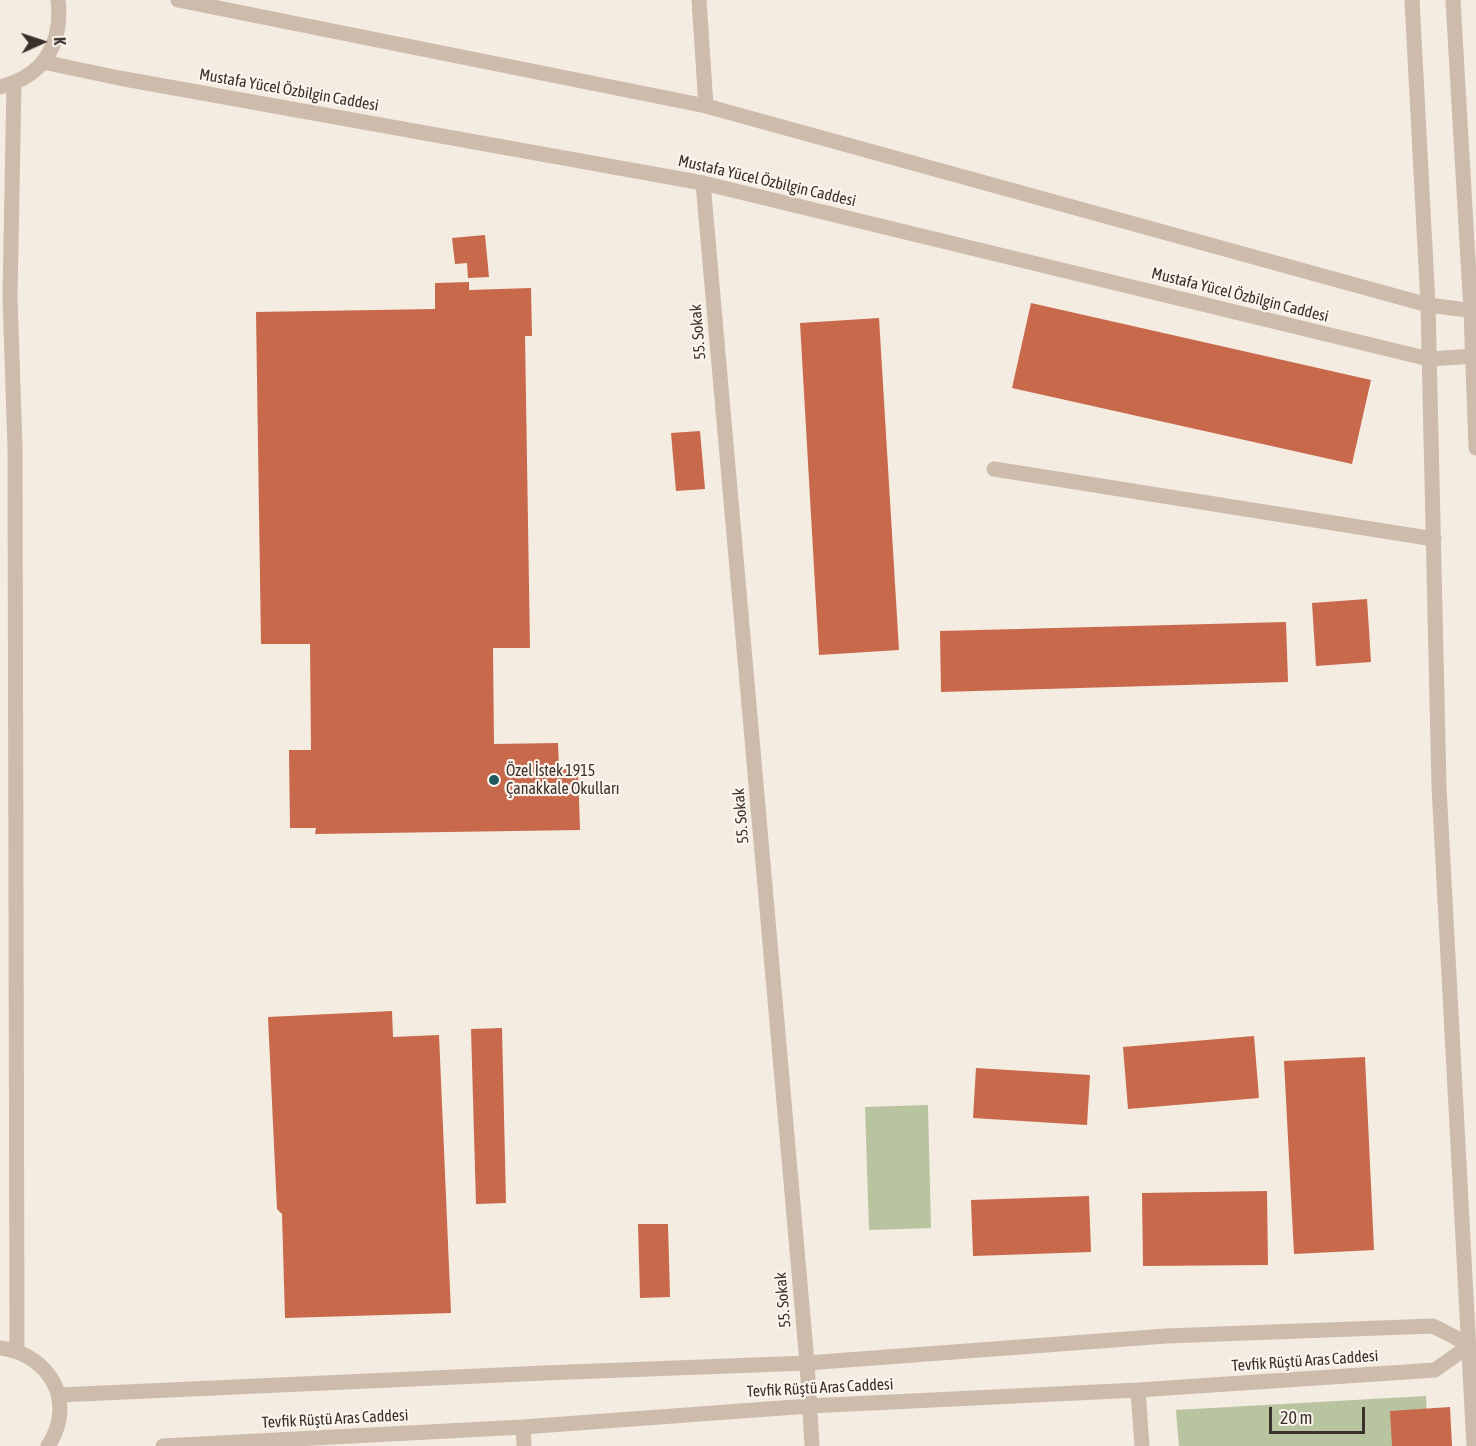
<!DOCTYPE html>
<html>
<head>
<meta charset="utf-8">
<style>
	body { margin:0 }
	#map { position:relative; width:1476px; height:1446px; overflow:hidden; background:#f4ebe1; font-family:"Asap Condensed",sans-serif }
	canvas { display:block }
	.north { position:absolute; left:12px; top:12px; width:60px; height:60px; -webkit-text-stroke:4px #fbf5ee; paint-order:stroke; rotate:87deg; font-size:16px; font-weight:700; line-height:24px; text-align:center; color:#3b302b }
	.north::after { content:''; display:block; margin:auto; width:21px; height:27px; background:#3b302b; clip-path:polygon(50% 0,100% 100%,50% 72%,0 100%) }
	.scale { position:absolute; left:1269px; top:1407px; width:96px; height:27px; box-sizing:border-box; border:3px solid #3b302b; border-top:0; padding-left:8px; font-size:18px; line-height:21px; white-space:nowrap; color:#3b302b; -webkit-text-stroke:4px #fbf5ee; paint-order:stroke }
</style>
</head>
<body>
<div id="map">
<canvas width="1476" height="1446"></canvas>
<div class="north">K</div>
<div class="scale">20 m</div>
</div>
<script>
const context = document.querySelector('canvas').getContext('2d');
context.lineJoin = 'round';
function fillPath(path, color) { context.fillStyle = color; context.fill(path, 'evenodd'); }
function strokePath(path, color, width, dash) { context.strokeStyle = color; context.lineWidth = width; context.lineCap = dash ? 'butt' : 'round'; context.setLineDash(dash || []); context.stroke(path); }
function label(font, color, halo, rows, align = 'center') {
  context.font = font + ' "Asap Condensed",sans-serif'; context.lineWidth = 4.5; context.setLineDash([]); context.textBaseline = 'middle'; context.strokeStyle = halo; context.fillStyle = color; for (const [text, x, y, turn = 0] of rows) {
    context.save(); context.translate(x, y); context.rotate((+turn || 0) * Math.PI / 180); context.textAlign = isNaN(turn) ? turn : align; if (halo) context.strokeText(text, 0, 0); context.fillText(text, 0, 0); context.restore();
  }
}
const green = new Path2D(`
	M928,1105l3,123 -62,2 -4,-123z
	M1426,1396l2,50h-249l-3,-36z`);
const building = new Path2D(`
	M485,235l4,42 -21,1 -1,-15 -12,1 -3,-26z
	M469,282v8l62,-2 1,48h-7l5,312h-37l1,96 64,-1 1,26h19l2,61 -265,4 1,-6h-26l-1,-78h22l-1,-106h-49l-5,-332 179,-3v-26z
	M1031,303l340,77 -19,84 -340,-76z
	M879,318l20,332 -80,5 -19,-332z
	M700,431l5,58 -29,2 -5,-58z
	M1367,599l4,63 -55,4 -4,-63z
	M1286,622l2,60 -347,10 -1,-61z
	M392,1011l1,26 46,-2 12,278 -166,5 -3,-104 -5,-5 -9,-192z
	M502,1028l4,175 -30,1 -5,-175z
	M1254,1036l5,62 -131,11 -5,-62z
	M1365,1057l9,193 -80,4 -10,-193z
	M976,1068l114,7 -3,50 -114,-7z
	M1267,1191l1,74 -125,1 -1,-73z
	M1089,1196l2,56 -118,4 -2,-56z
	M638,1224h30l2,73 -30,1z
	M1450,1407l2,39h-60l-2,-35z`);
const minor = new Path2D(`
	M178,0l528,106 722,199 48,6
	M699,0l7,106
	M1412,0l16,305 11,482 35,659
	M1453,0l18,312 5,136
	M43,62l76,16 584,105 726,176 47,-3
	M14,83l-4,214 5,151 2,902
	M0,87c44,-11 63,-43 58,-87
	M703,183l104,1180 5,83
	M994,469l440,70
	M0,1348c50,6 77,54 48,98
	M1138,1390l4,56
	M59,1395l485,-22 263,-10 359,-27 267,-10 37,19
	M523,1427l1,19
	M163,1446l360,-19 286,-21 329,-16 297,-20 35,-25`);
const markers = [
	[494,780,6,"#1f5a5e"]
];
const streetNames = [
	["Mustafa Yücel Özbilgin Caddesi",289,90,10],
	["Mustafa Yücel Özbilgin Caddesi",767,181,13],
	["Mustafa Yücel Özbilgin Caddesi",1240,295,14],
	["55. Sokak",698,332,-95],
	["55. Sokak",741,816,-95],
	["55. Sokak",783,1300,-95],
	["Tevfik Rüştü Aras Caddesi",1305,1361,-4],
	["Tevfik Rüştü Aras Caddesi",820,1388,-3],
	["Tevfik Rüştü Aras Caddesi",335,1419,-3]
];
const poiNames = [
	["Özel İstek 1915",506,771],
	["Çanakkale Okulları",506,789]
];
fillPath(green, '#b8c4a0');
fillPath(building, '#c8694b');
strokePath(minor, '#cdbbac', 15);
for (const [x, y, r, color] of markers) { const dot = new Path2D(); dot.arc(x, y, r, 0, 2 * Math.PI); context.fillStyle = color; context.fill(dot); strokePath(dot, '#fbf5ee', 2); }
label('16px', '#3b302b', '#fbf5ee', streetNames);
label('16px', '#3b302b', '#fbf5ee', poiNames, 'left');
</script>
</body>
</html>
